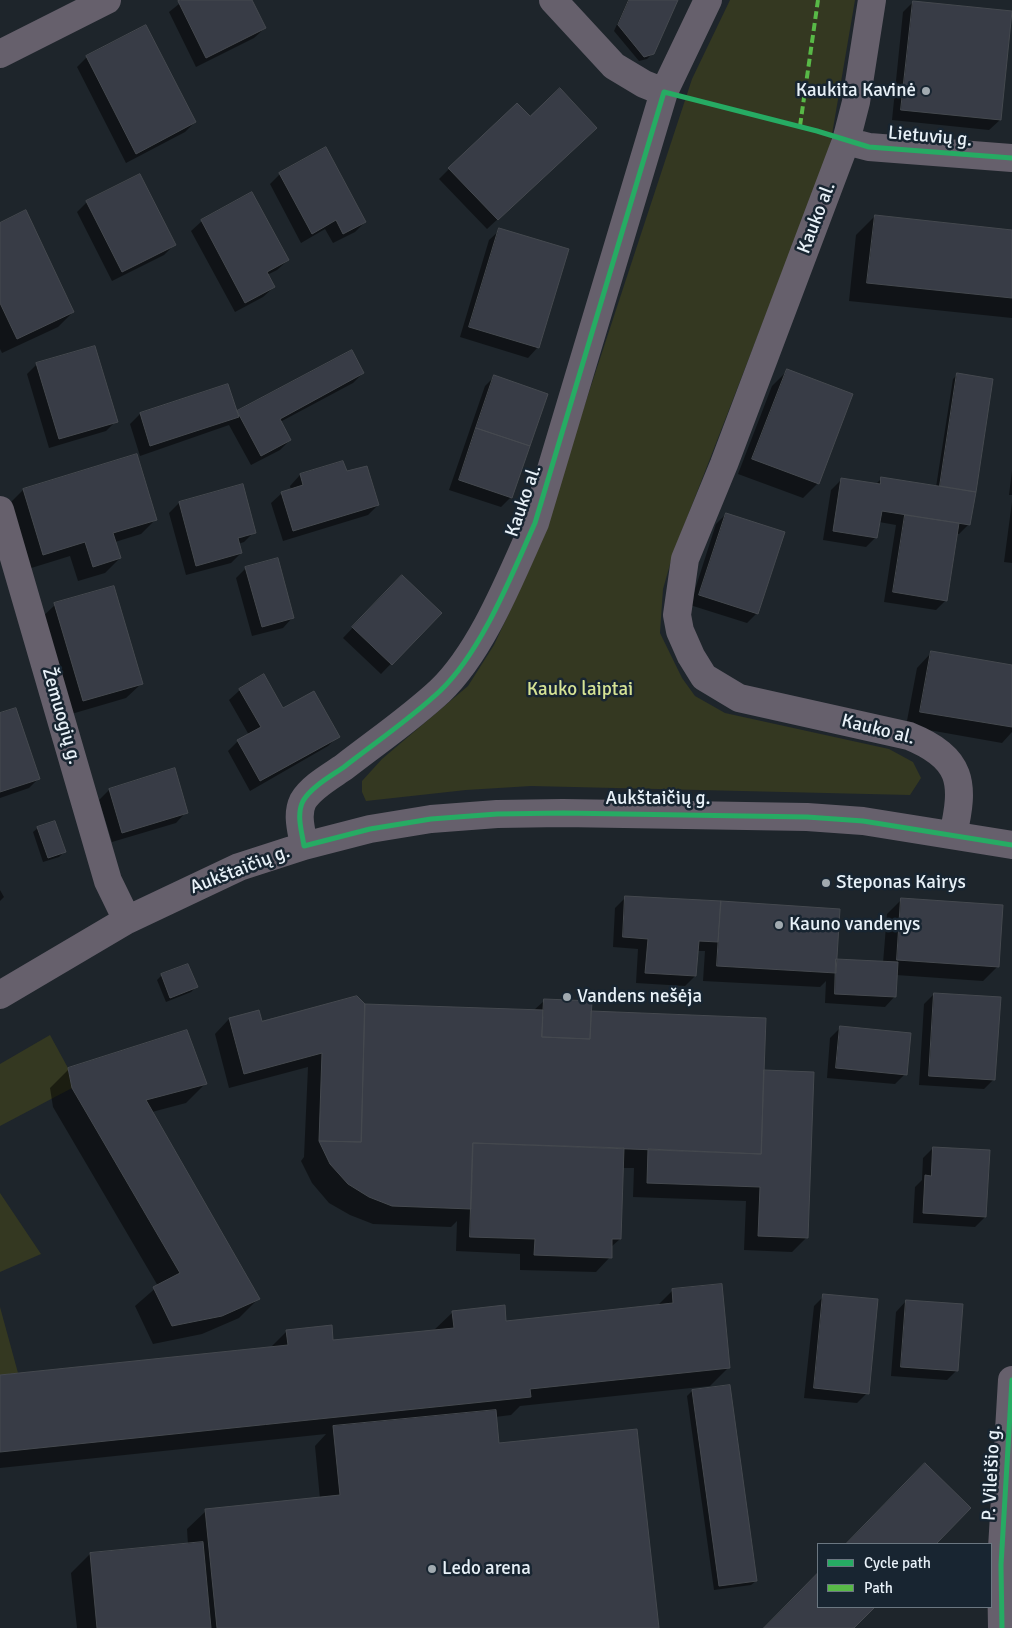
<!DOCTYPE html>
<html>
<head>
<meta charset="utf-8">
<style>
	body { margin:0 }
	#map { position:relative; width:1012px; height:1628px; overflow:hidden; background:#1e252b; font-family:Signika,sans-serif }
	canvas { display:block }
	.legend { position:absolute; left:817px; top:1543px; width:175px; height:65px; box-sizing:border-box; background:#182531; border:1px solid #6b7781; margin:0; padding:6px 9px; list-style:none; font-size:15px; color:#e8f1f8 }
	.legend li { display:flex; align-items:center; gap:10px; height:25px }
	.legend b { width:25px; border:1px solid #6b7781 }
</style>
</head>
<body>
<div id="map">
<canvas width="1012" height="1628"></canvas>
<ul class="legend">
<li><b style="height:6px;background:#26ab63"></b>Cycle path</li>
<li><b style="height:6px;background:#58b947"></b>Path</li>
</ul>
</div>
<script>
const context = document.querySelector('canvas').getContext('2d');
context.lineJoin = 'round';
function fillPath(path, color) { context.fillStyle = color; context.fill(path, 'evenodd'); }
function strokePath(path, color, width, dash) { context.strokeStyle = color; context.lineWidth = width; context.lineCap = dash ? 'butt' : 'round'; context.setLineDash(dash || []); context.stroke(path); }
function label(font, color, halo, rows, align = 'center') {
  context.font = font + ' Signika,sans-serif'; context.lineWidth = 5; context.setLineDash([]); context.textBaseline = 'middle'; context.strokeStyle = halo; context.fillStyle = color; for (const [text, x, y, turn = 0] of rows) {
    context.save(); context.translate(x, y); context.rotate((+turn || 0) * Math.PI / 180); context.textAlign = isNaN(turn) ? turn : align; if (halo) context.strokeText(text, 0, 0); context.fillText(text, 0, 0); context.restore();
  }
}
const green = new Path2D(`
	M730,0h125l-26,152 -156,402 -10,35 -3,44 22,45 13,18 30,17 164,36 24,13 8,16 -11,17 -379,-9 -65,4 -100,11 -4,-9v-11l20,-22 86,-73 26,-41 40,-86 158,-480z
	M50,1035l18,33 4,20 -72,38v-62z
	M0,1193l41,61 -41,18z
	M0,1307l18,66 -18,2z`);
const shadow = new Path2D(`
	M184,0h67l14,28 -11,10 -58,29 -27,-55z
	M628,0h49l-24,53 -6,6 -8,2 -25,-30z
	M913,2l87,118 -11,10 -97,-10 11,-108z
	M87,57l108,65 -10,10 -59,31 -49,-96z
	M585,138l-98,91 -48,-50 10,-10z
	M280,174l85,48 -10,10 -22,11 -8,-14 -24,14 -31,-59z
	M87,202l87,43 -10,10 -52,26 -35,-69z
	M875,216l137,15v87l-163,-17 7,-66z
	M202,221l86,39 -11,10 -10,5 7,12 -11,10 -28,15 -44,-81z
	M0,224l73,88 -15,15 -56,26 -2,-4z
	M500,230l38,117 -10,11 -68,-21 29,-97z
	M351,351l12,22 -10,10 -73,39 10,18 -10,10 -29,15 -22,-40 -89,31 -10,-32 10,-10 87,-29 9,28z
	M37,364l79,57 -10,10 -57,17 -22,-74z
	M787,371l31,112 -15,15 -65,-24 34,-88z
	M958,374l34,6 -23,144 -10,10h-3l-10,66 -10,10 -52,-8 12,-77 -17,-3 -3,15 -10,10 -43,-7 8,-50 10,-10 34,5 7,-7 54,9 17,-108z
	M495,376l16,121 -10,10 -52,-17 36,-104z
	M136,456l19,64 -14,14 -26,8 5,16 -15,15 -27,8 -8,-25 -42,13 -20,-64 15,-15z
	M343,462l3,11 32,32 -10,10 -85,26 -12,-38 11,-10 9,-3 -1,-4 10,-11z
	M1012,471v24h-3z
	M1012,502v61l-8,-1z
	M179,503l75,29 -10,10 -6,2 3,9 -10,10 -45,12 -17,-62zM244,534v3l-12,3z
	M726,514l31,99 -10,10 -57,-18 26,-81z
	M246,568l47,49 -10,11 -31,8 -16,-58z
	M402,576l38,37 -59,61 -38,-36z
	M55,605l86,79 -15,14 -58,17 -28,-96z
	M931,653l81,13v66l-10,11 -96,-17 11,-58z
	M240,690l43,20 55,26 -10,10 -78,45 -22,-40 10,-10 11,-6 -20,-35z
	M0,715l39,63 -10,10 -29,10z
	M109,790l77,22 -10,11 -64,19 -13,-42z
	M38,828l26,24 -5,5 -16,5 -10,-30z
	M0,890l4,7 -4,4z
	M626,897l212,13 -3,50 48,3 4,-49 15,-15 96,67 -15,15 -87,-6 -1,21 -10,11 -60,-4 1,-22 -6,6 -117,-6 2,-30h-8l-2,25 -10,10 -49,-3 2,-34 -25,-2 2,-39z
	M162,975l34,12 -5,5 -25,10 -9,-22z
	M934,994l60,85 -10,10 -65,-4 5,-81z
	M544,1001l219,70 44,166 -15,15 -48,-2 2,-49 -113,-4 1,-29h-12l-2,71 -9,8 -1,10 -14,15 -76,-2v-16l-64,-3 1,-30 -6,6 -78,-3 -23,-9 -21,-12 -17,-20 -11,-22 3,-4 4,-90 -79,21 -14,-54 14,-15 32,4 104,-18 169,5z
	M841,1027l64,47 -10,10 -68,-6 3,-40z
	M69,1069l136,15 -19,19 -34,9 106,187 -19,19 -37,16 -49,10 -18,-38 23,-20 -105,-179 -3,-19z
	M933,1148l52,69 -10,10 -62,-4 2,-36 7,-7 1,-22z
	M672,1291l57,76 -19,19 -190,20 -9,9 -16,2 3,27 159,184h-580l-6,-55 19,-19 98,-9 -1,-16 19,-18 114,-12 -5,-53 11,-12 -326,34v-91l270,-29 17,-17 45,11 101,-11 20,-19 52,10 152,-16z
	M824,1296l43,97 -10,10 -53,-5 10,-92z
	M906,1301l51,69 -10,10 -56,-4 5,-64z
	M692,1391l64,190 -5,4 -37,5 -27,-194z
	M901,1489l68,19 -35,36h-87z
	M818,1574v33h55l-20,21h-88z`);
const building = new Path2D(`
	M181,0h71l14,28 -60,30 -28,-57z
	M629,0h49l-24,54 -10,3 -26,-32z
	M913,1l99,10 -11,109 -100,-10z
	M146,25l50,97 -60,32 -50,-98z
	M560,88l37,40 -99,92 -50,-52 69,-65 13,13z
	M326,147l40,75 -23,12 -7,-14 -24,14 -33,-61z
	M140,174l36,71 -54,27 -36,-71z
	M252,192l37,68 -22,12 8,15 -30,16 -44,-83z
	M26,210l48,102 -57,27 -17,-36v-80z
	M875,215l137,15v68l-145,-15z
	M499,228l70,21 -30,99 -70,-21z
	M95,346l23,76 -59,17 -23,-76z
	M352,350l12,23 -84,46 11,21 -30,16 -24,-45z
	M787,369l66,25 -34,90 -67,-25z
	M957,373l36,6 -17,113 -36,-6z
	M494,375l54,19 -18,52 -54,-18z
	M228,384l11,33 -89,29 -10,-33z
	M476,428l54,18 -18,52 -53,-18z
	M137,454l20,66 -44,13 8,25 -28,9 -8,-25 -42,13 -20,-66z
	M343,461l4,10 20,-5 12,39 -86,26 -12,-39 22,-7 -3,-11z
	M881,477l95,15 -6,33 -88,-14 -5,27 -44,-7 8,-53 39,6z
	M243,484l13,49 -18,5 4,15 -46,13 -17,-64z
	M726,513l59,19 -27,82 -59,-19z
	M905,515l54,8 -12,78 -54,-9z
	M278,558l16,60 -32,9 -17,-60z
	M402,575l40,38 -50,52 -40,-38z
	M114,586l29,98 -60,17 -29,-98z
	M931,651l81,14v62l-92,-15z
	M264,674l19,34 31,-17 26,46 -80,44 -23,-41 24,-13 -22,-38z
	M16,708l24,71 -40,13v-79z
	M175,768l13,45 -66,20 -13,-44z
	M55,821l11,31 -18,6 -11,-31z
	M625,896l96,5 -3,41 -19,-1 -3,35 -51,-3 3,-34 -25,-2z
	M901,898l102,7 -4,62 -102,-7z
	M721,901l119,8 -4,64 -119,-7z
	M836,959l62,3 -2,35 -61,-3z
	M188,964l10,23 -28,11 -9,-24z
	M934,993l67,4 -6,83 -66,-4z
	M357,996l8,8 -4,138 -42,-1 3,-88 -78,21 -15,-56 30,-8 3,11z
	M544,999l48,2 -2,38 -48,-2z
	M365,1004l178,6 -1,27 48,2 1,-28 175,7 -5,136 -288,-11 -2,66 -79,-3 -23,-9 -21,-13 -18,-20 -11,-23 42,1z
	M840,1026l71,7 -4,42 -71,-7z
	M187,1030l20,54 -61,16 114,199 -38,17 -50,10 -19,-39 27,-14 -108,-185 -4,-20z
	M764,1070l50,2 -6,166 -50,-2 2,-49 -113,-4 1,-34 113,5z
	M473,1143l151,5 -3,91h-9v19l-78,-3 1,-16 -65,-2z
	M933,1147l57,3 -4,67 -63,-4 2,-38 6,1z
	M722,1284l8,84 -200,21 1,8 -531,55v-77l288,-30 -2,-15 46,-5 1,15 121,-12 -2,-17 53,-6 1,16 167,-18 -1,-14z
	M823,1294l55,5 -9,95 -55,-6z
	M906,1300l57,4 -5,67 -57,-4z
	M730,1385l27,196 -38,5 -27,-196z
	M496,1410l3,33 138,-14 22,199h-442l-12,-119 135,-14 -7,-69z
	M925,1463l46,45 -35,36h-90z
	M203,1542l8,86h-114l-7,-75z
	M818,1573v34h57l-21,21h-90z`);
const minor = new Path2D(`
	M553,0l61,66 30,18 20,8
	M872,0l-16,102 -10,39 -122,323 -39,95 -8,56 3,16 11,25 13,21 35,21 170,38c54,22 56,47 44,99
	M0,54l107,-54
	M846,141l23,6 143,11
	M0,510l108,371 19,39
	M304,846c-2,-14 -8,-31 -1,-45 8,-14 28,-25 41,-34 32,-25 66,-48 96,-76 42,-40 71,-115 95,-168l129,-431 44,-92
	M0,995l127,-75 112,-53 65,-21 66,-17 61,-10 66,-5 66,-1 244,4 56,4 149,24
	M1002,1628l-1,-63 11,-185`);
const quiet = new Path2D(`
	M800,126l18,-126`);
const cycleway = new Path2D(`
	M1012,158l-143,-11 -52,-16 -153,-39 -129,431c-24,53 -53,128 -95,168 -30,28 -64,51 -96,76 -13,9 -33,20 -41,34 -7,14 -1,31 1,45l66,-17 61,-10 66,-5 66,-1 244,4 56,4 149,24
	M1002,1628l-1,-63 11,-185`);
const markers = [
	[926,91,5,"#a1aab0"],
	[826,883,5,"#a1aab0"],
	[779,925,5,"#a1aab0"],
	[567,997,5,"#a1aab0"],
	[432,1569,5,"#a1aab0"]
];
const poiNames = [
	["Kaukita Kavinė",916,91,"right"],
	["Steponas Kairys",836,883],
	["Kauno vandenys",789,925],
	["Vandens nešėja",577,997],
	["Ledo arena",442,1569]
];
const streetNames = [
	["Lietuvių g.",930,137,5],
	["Kauko al.",817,218,-69],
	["Kauko al.",524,501,-71],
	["Žemuogių g.",61,716,74],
	["Kauko al.",878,730,14],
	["Aukštaičių g.",658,799],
	["Aukštaičių g.",240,870,-21],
	["P. Vileišio g.",992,1473,-87]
];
const parkNames = [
	["Kauko laiptai",580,690]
];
fillPath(green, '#343821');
fillPath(shadow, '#0007');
fillPath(building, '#383c46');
strokePath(building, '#45494f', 1);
strokePath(minor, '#66606c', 28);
strokePath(quiet, '#58b947', 4, [8, 4]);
strokePath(cycleway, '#26ab63', 5);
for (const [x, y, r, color] of markers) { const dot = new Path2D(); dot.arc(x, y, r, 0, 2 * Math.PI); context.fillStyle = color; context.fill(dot); strokePath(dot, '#182531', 2); }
label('19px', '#e8f1f8', '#182531', poiNames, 'left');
label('19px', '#e8f1f8', '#182531', streetNames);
label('19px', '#d6e395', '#182531', parkNames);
</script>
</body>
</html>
